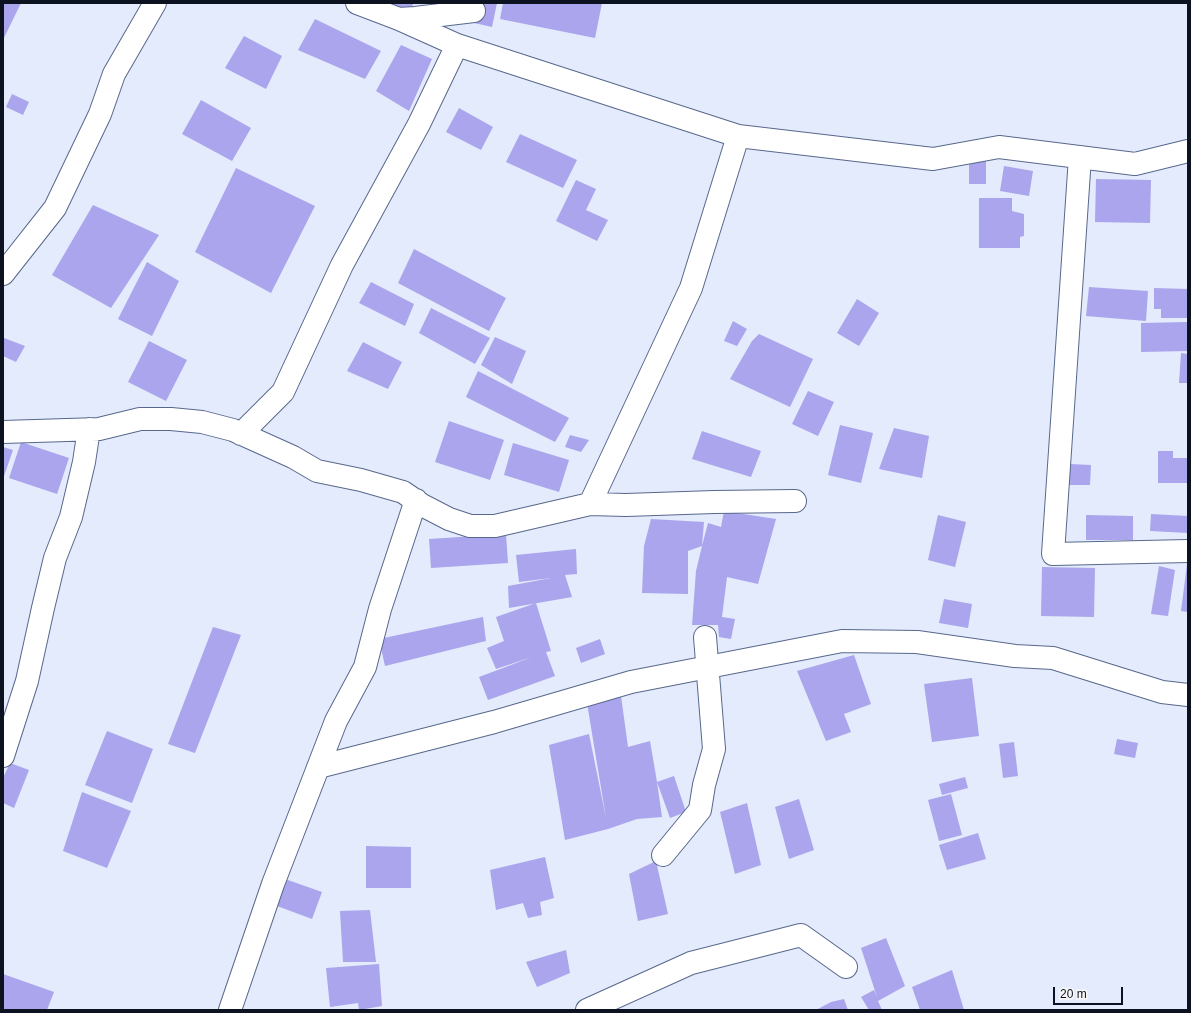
<!DOCTYPE html>
<html>
<head>
<meta charset="utf-8">
<style>
	body { margin:0 }
	#map { position:relative; width:1191px; height:1013px; overflow:hidden; background:#e3ebfc; font-family:Arial,sans-serif }
	canvas { display:block }
	.frame { position:absolute; inset:0; border:4px solid #0c1220; pointer-events:none }
	.scale { position:absolute; left:1053px; top:987px; width:70px; height:18px; box-sizing:border-box; border:2px solid #0c1220; border-top:0; padding-left:5px; font-size:12px; line-height:14px; white-space:nowrap; color:#0c1220; -webkit-text-stroke:3px #f8f8f8; paint-order:stroke }
</style>
</head>
<body>
<div id="map">
<canvas width="1191" height="1013"></canvas>
<div class="frame"></div>
<div class="scale">20 m</div>
</div>
<script>
const context = document.querySelector('canvas').getContext('2d');
context.lineJoin = 'round';
function fillPath(path, color) { context.fillStyle = color; context.fill(path, 'evenodd'); }
function strokePath(path, color, width, dash) { context.strokeStyle = color; context.lineWidth = width; context.lineCap = dash ? 'butt' : 'round'; context.setLineDash(dash || []); context.stroke(path); }
const building = new Path2D(`
	M3,3h18l-18,37z
	M390,3h23l-1,8 -22,-4z
	M478,3h19l-5,24 -18,-4z
	M503,3h99l-7,35 -95,-19z
	M315,19l66,32 -16,28 -67,-29z
	M244,36l38,20 -16,33 -41,-21z
	M401,45l31,14 -23,52 -33,-20z
	M12,94l17,8 -6,13 -17,-8z
	M201,100l50,28 -19,33 -50,-27z
	M459,108l34,19 -12,23 -35,-18z
	M520,134l57,26 -14,28 -57,-26z
	M969,160h17v24h-17z
	M1004,166l29,5 -4,25 -29,-5z
	M236,168l79,38 -44,87 -76,-41z
	M1096,179l55,1 -1,43 -55,-1z
	M576,180l20,9 -10,21 22,10 -11,21 -41,-20z
	M979,198h33v13l12,3v22l-4,1v11h-41z
	M93,205l66,30 -48,73 -59,-33z
	M414,249l92,49 -17,33 -91,-48z
	M147,262l32,19 -27,55 -34,-17z
	M371,282l43,22 -9,22 -46,-23z
	M1089,287l59,4 -2,30 -60,-5z
	M1154,288l34,1v29h-27v-9h-7z
	M857,299l22,14 -20,33 -22,-13z
	M431,308l59,30 -15,26 -56,-31z
	M733,321l14,8 -10,17 -13,-5z
	M1188,322v29l-47,1v-29z
	M759,334l54,25 -23,48 -60,-28 22,-38z
	M495,337l31,14 -14,33 -31,-19z
	M4,338l21,8 -9,16 -13,-6z
	M149,341l38,19 -21,41 -38,-19z
	M363,342l39,20 -14,27 -41,-18z
	M1181,353l7,1v29h-9z
	M478,371l91,47 -14,24 -89,-45z
	M808,391l26,11 -16,34 -26,-12z
	M449,421l55,19 -14,40 -55,-18z
	M840,425l33,8 -12,50 -33,-8z
	M894,428l35,8 -7,42 -43,-9z
	M702,431l59,20 -10,26 -59,-18z
	M570,435l19,5 -8,12 -16,-5z
	M21,442l48,16 -12,36 -48,-16z
	M513,443l56,17 -10,32 -55,-17z
	M3,447l10,3 -9,26h-1z
	M1158,451h15v7h15v25h-30z
	M1070,464l21,1 -1,20h-21z
	M724,511l52,8 -18,65 -31,-7 -5,40 13,2 -4,20 -12,-2 -1,-12h-26l4,-54 6,-25 -14,5v43l-46,-1 2,-47 7,-27 53,3 -2,24 6,-23 13,4z
	M1151,514l37,2v17l-38,-2z
	M938,515l28,7 -11,45 -27,-7z
	M1086,515l47,1v24h-47z
	M506,534l2,29 -77,5 -2,-29z
	M576,549l1,25 -12,1 7,22 -63,11 -1,-22 43,-8 -32,4 -3,-27z
	M1187,564h1v48l-7,-1z
	M1159,566l16,4 -7,46 -17,-2z
	M1042,567l53,1 -1,49 -53,-1z
	M944,599l28,5 -4,24 -29,-5z
	M536,603l15,48 -5,1 9,24 -67,24 -9,-23 53,-20 -36,12 -9,-21 17,-7 -8,-24z
	M483,617l3,24 -101,25 -6,-27z
	M213,627l28,8 -46,118 -27,-9z
	M600,639l5,15 -24,9 -5,-15z
	M854,655l17,49 -27,10 7,18 -25,9 -29,-70z
	M972,678l7,58 -47,6 -8,-58z
	M621,696l7,51 22,-6 7,41 17,-6 12,36 -16,6 -13,-36 5,35 -25,2 -29,10 -43,11 -16,-95 40,-11 17,84 -19,-115z
	M107,731l46,18 -21,54 -47,-18z
	M1117,739l21,4 -3,15 -21,-4z
	M1014,742l4,34 -15,2 -4,-34z
	M10,763l19,7 -15,38 -11,-5v-25z
	M965,777l3,11 -26,7 -3,-11z
	M82,792l49,19 -24,57 -44,-17z
	M951,794l11,41 -23,6 -11,-41z
	M799,799l15,51 -25,9 -14,-52z
	M747,803l14,62 -26,9 -15,-62z
	M978,833l8,26 -39,11 -8,-25z
	M366,846l45,1v41h-45z
	M545,857l9,41 -14,4 2,13 -14,3 -5,-15 -27,7 -6,-40z
	M656,861l12,53 -30,7 -9,-47z
	M285,879l37,13 -10,27 -35,-13z
	M370,910l6,52h-33l-3,-51z
	M886,938l19,48 -27,15 4,9h-13l-8,-13 13,-7 3,7 -16,-49z
	M566,950l4,23 -33,14 -11,-25z
	M379,964l3,42 -23,4 -1,-7 -28,4 -4,-39z
	M952,970l12,40h-44l-8,-23z
	M3,974l51,18 -7,18h-44z
	M844,999l4,11h-32l15,-8z`);
const street = new Path2D(`
	M357,3l42,16 16,-1 59,-7
	M457,45l281,91 -47,152 -101,216
	M738,136l195,23 66,-12 136,17 53,-13
	M1080,157l-27,397 135,-3
	M3,274l52,-66 45,-94 14,-40 41,-71
	M3,432l96,-3 41,-10h31l31,3 31,8 60,27 24,14 44,9 42,12 19,13 27,14 21,7h25l95,-22 36,1 88,-3 81,-1
	M241,434l42,-42 59,-127 77,-141 38,-79 -58,-26
	M3,756l24,-75 16,-73 12,-50 16,-41 13,-55 5,-33
	M318,767l176,-45 137,-40 211,-41 75,1 98,14 38,2 109,34 26,3
	M663,855l37,-45 4,-25 10,-36 -9,-112
	M230,1010l43,-126 63,-163 29,-54 15,-58 36,-109
	M587,1010l104,-47 110,-28 45,32`);
fillPath(building, '#aaa5ec');
strokePath(street, '#58688c', 24);
strokePath(street, '#fff', 22);
</script>
</body>
</html>
